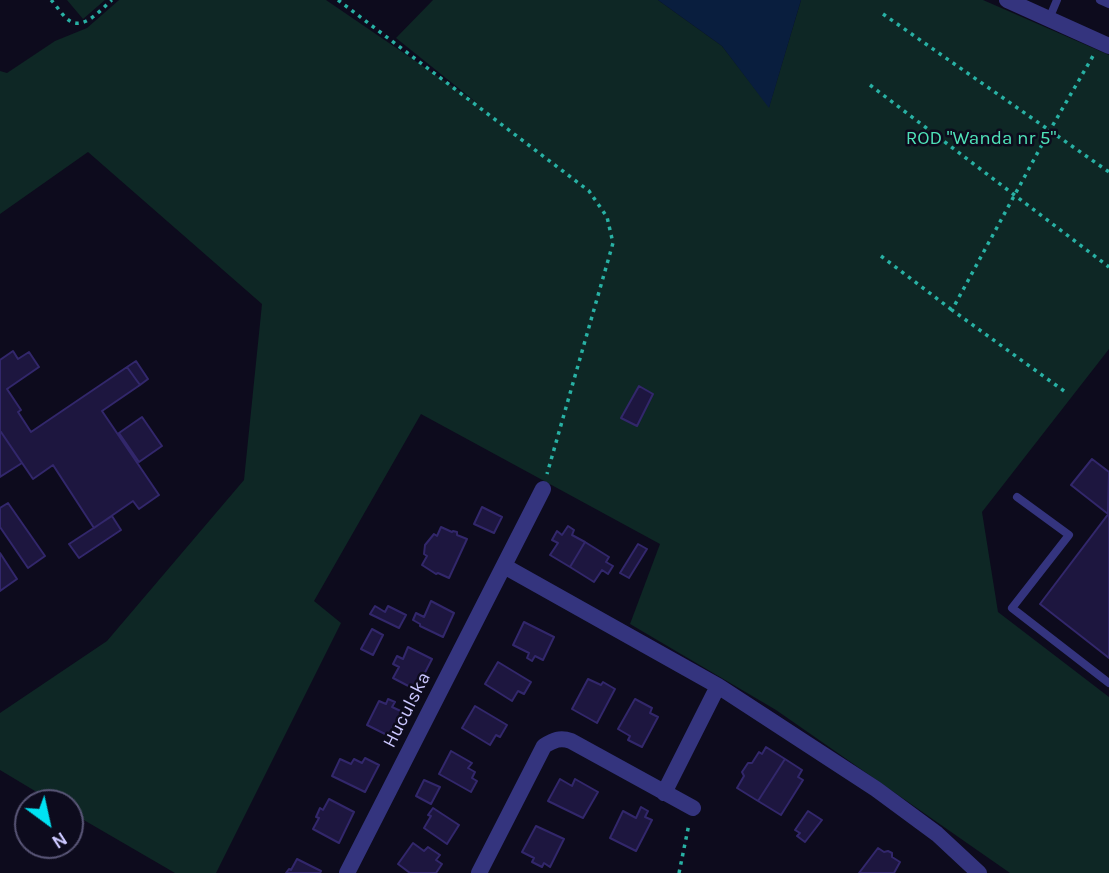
<!DOCTYPE html>
<html>
<head>
<meta charset="utf-8">
<style>
	body { margin:0 }
	#map { position:relative; width:1109px; height:873px; overflow:hidden; background:#0d0b1d; font-family:Karla,sans-serif }
	canvas { display:block }
	.north { position:absolute; left:14px; top:789px; width:70px; height:70px; box-sizing:border-box; background:#0d0b1d; border:2px solid #595677; border-radius:50%; rotate:147deg; font-size:19px; font-weight:700; line-height:28px; text-align:center; color:#cbc7ff }
	.north::after { content:''; display:block; margin:auto; width:24px; height:32px; background:#00e2f2; clip-path:polygon(50% 0,100% 100%,50% 72%,0 100%) }
</style>
</head>
<body>
<div id="map">
<canvas width="1109" height="873"></canvas>
<div class="north">N</div>
</div>
<script>
const context = document.querySelector('canvas').getContext('2d');
context.lineJoin = 'round';
function fillPath(path, color) { context.fillStyle = color; context.fill(path, 'evenodd'); }
function strokePath(path, color, width, dash) { context.strokeStyle = color; context.lineWidth = width; context.lineCap = dash ? 'butt' : 'round'; context.setLineDash(dash || []); context.stroke(path); }
function label(font, color, halo, rows, align = 'center') {
  context.font = font + ' Karla,sans-serif'; context.lineWidth = 5; context.setLineDash([]); context.textBaseline = 'middle'; context.strokeStyle = halo; context.fillStyle = color; for (const [text, x, y, turn = 0] of rows) {
    context.save(); context.translate(x, y); context.rotate((+turn || 0) * Math.PI / 180); context.textAlign = isNaN(turn) ? turn : align; if (halo) context.strokeText(text, 0, 0); context.fillText(text, 0, 0); context.restore();
  }
}
const green = new Path2D(`
	M67,0h38l-22,19z
	M119,0h207l151,103 -81,-65 37,-38h225l64,46 47,61 32,-107h182l126,55v294l-127,163 16,100 111,85v176h-99l-234,-163 -146,-86 30,-80 -239,-130 -107,187 27,22 -125,250h-41l-105,-61v-9h-15l-55,-33v-57l107,-72 137,-161 18,-176 -174,-152 -88,62v-143l7,2 48,-32 32,-13z`);
const water = new Path2D(`
	M658,0h143l-32,108 -47,-62z`);
const building = new Path2D(`
	M13,351l5,8 11,-7 10,15 -32,22 14,21 -3,2 13,20 96,-65 13,18 -38,26 57,84 -20,14 -6,-8 -39,27 -41,-63 -20,14 -32,-47 -1,1v-73z
	M136,361l12,18 -8,6 -13,-18z
	M639,386l14,8 -16,32 -16,-8z
	M142,417l20,29 -23,16 -20,-29z
	M1,432l21,31 -22,14v-44z
	M1092,459l17,13 -1,42 -37,-29z
	M8,503l37,53 -17,12 -28,-41v-19z
	M482,507l20,10 -8,16 -20,-9z
	M1109,513v145l-69,-54z
	M112,516l9,14 -42,28 -10,-14z
	M568,526l6,4 -2,5 13,7 -15,25 -20,-12 8,-12 -6,-3 5,-9 5,4z
	M441,527l11,5 1,-1 4,1v3l10,4 -18,39 -11,-5 -2,1 -14,-9 5,-9 -3,-2 1,-9 9,-11 3,2z
	M585,542l24,15 -3,5 7,4 -5,8 -6,-4 -8,12 -24,-15z
	M638,544l9,5 -18,29 -9,-5z
	M0,553l17,26 -17,12z
	M431,601l23,12 -11,24 -23,-11v-2l-7,-4 3,-7 8,4z
	M375,606l10,6 3,-6 18,9 -7,13 -29,-14z
	M524,622l30,15 -11,23 -8,-4 -3,5 -5,-3 2,-5 -16,-8z
	M372,629l11,6 -10,20 -12,-6z
	M408,647l24,12 -16,31 -23,-12 6,-11 -6,-3 4,-8 6,3z
	M498,662l33,20 -7,12 -6,-3 -6,10 -27,-17z
	M588,679l13,6 2,-3 12,7 -18,34 -25,-14z
	M388,699l7,3 -3,5 13,6 -12,25 -26,-13 12,-24 7,3z
	M635,699l17,9 -2,5 8,4 -16,30 -14,-7 2,-4 -12,-7z
	M475,706l32,19 -7,12 -4,-2 -6,10 -28,-17z
	M766,747l19,12 -27,42 -21,-13 7,-12 -2,-4 6,-9h4l7,-11 3,2z
	M451,751l21,12 -4,5 7,4 -3,6 5,3 -6,11 -32,-18z
	M365,758l14,7 -14,27 -33,-16 8,-17 11,5 3,-5 8,4z
	M785,759l17,11 -4,7 5,3 -22,35 -23,-14z
	M560,779l12,7 3,-7 23,13 -15,26 -35,-17z
	M424,780l16,7 -9,17 -15,-8z
	M329,799l25,13 -15,31 -26,-14 6,-11 -3,-1 4,-9 3,2z
	M641,807l7,4 -3,6 7,3 -16,31 -26,-13 13,-27 13,7z
	M433,808l26,17 -12,19 -23,-16 7,-12 -3,-1z
	M808,811l14,9 -17,22 -8,-6 3,-3 -5,-3z
	M536,826l28,13 -14,28 -6,-4 -2,4 -10,-5 2,-4 -12,-6z
	M413,843l11,8 4,-4 12,8 -4,5 6,4 -6,9h-26l-12,-9z
	M878,848l6,4 4,-1 4,2v4l8,5 -6,11h-35z
	M297,859l24,12 -1,2h-34l3,-4 2,1z`);
const path = new Path2D(`
	M51,0c6,6 12,17 19,21 15,9 31,-12 42,-21
	M338,0l251,191 18,26 6,26 -66,231
	M883,14l226,158
	M870,85l239,182
	M881,256l71,54
	M1064,391l-112,-81 98,-180 43,-74
	M679,873l10,-49`);
const service = new Path2D(`
	M1100,0l9,4
	M1049,19l8,-19
	M1017,497l52,38 -57,73 97,75`);
const minor = new Path2D(`
	M1007,0l102,46
	M504,566l214,120 158,103 61,45 42,39
	M664,793l54,-107
	M347,873l196,-384
	M479,873l65,-127c10,-6 16,-9 27,-5l122,67`);
const parkNames = [
	["ROD \"Wanda nr 5\"",981,139]
];
const streetNames = [
	["Huculska",407,710,-63]
];
fillPath(green, '#0e2725');
fillPath(water, '#091e3e');
fillPath(building, '#1d163f');
strokePath(building, '#32276b', 2);
strokePath(path, '#28b1a4', 3.5, [3.5, 5]);
strokePath(service, '#34347e', 8);
strokePath(minor, '#34347e', 16);
label('19px', '#4fe2b8', '#0d0b1d', parkNames);
label('19px', '#cbc7ff', '#0d0b1d', streetNames);
</script>
</body>
</html>
